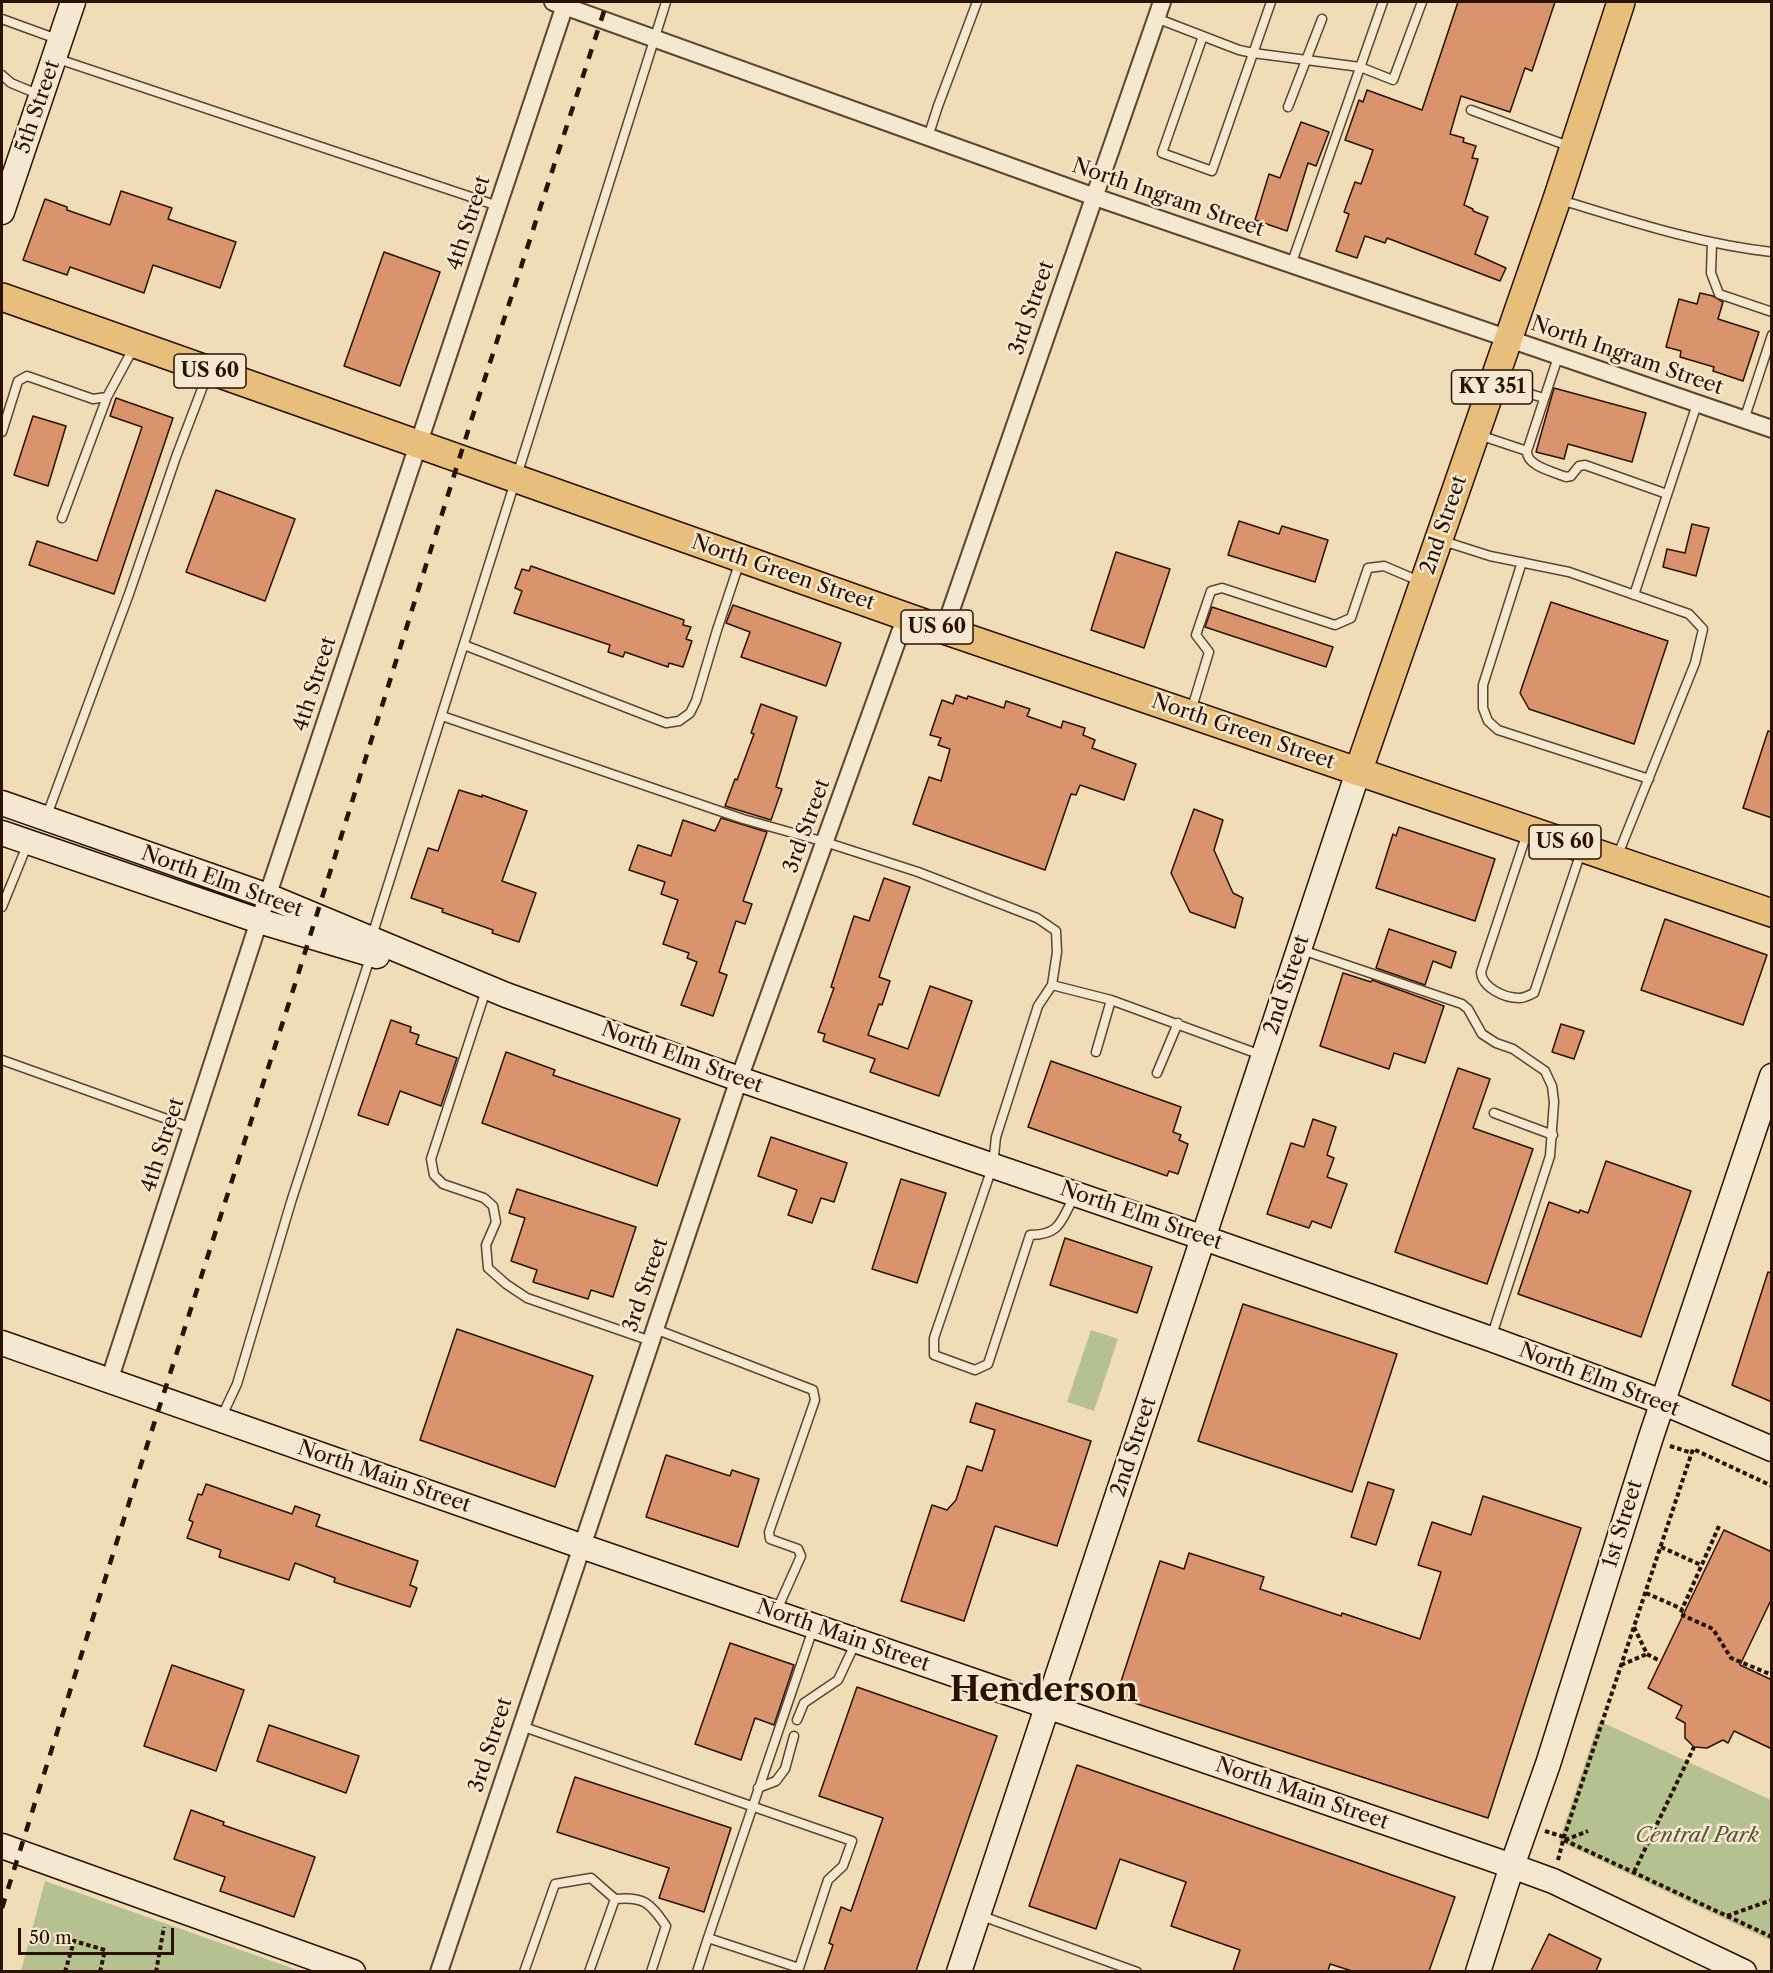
<!DOCTYPE html>
<html>
<head>
<meta charset="utf-8">
<style>
	body { margin:0 }
	#map { position:relative; width:1773px; height:1973px; overflow:hidden; background:#f0dcb7; font-family:"Libre Caslon Text",serif }
	canvas { display:block }
	.frame { position:absolute; inset:0; border:3px solid #2b1100; pointer-events:none }
	.scale { position:absolute; left:18px; top:1928px; width:156px; height:27px; box-sizing:border-box; border:3px solid #2b1100; border-top:0; padding-left:8px; font-size:18px; line-height:21px; white-space:nowrap; color:#2b1100; -webkit-text-stroke:4px #f5e8d0; paint-order:stroke }
</style>
</head>
<body>
<div id="map">
<canvas width="1773" height="1973"></canvas>
<div class="frame"></div>
<div class="scale">50 m</div>
</div>
<script>
const context = document.querySelector('canvas').getContext('2d');
context.lineJoin = 'round';
function fillPath(path, color) { context.fillStyle = color; context.fill(path, 'evenodd'); }
function strokePath(path, color, width, dash) { context.strokeStyle = color; context.lineWidth = width; context.lineCap = dash ? 'butt' : 'round'; context.setLineDash(dash || []); context.stroke(path); }
function label(font, color, halo, rows, align = 'center') {
  context.font = font + ' "Libre Caslon Text",serif'; context.lineWidth = 5; context.setLineDash([]); context.textBaseline = 'middle'; context.strokeStyle = halo; context.fillStyle = color; for (const [text, x, y, turn = 0] of rows) {
    context.save(); context.translate(x, y); context.rotate((+turn || 0) * Math.PI / 180); context.textAlign = isNaN(turn) ? turn : align; if (halo) context.strokeText(text, 0, 0); context.fillText(text, 0, 0); context.restore();
  }
}
const green = new Path2D(`
	M1091,1330l27,9 -24,72 -27,-9z
	M1599,1721l172,79v141l-212,-100z
	M45,1881l255,90h-279z`);
const building = new Path2D(`
	M1458,2h97l-23,69 -7,-3 -15,44 -49,-16 -11,38 14,4 -1,4 13,4 -4,12 6,1 -14,46 9,4v2l15,6 -13,37 31,14 -6,13 -113,-43 -2,5 -20,-7 -8,22 -21,-7 13,-37 -5,-2 11,-30 6,2 12,-34 -28,-10 14,-40 4,2 4,-12 55,20z
	M1301,122l28,10 -13,34 -8,-3 -21,68 -32,-11 14,-46 11,4z
	M121,191l51,17 -4,11 68,23 -16,46 -67,-23 -9,28 -74,-26 -3,8 -44,-15 22,-61 22,8v3l43,15z
	M384,252l56,20 -40,114 -56,-20z
	M1700,293l13,3 10,6 -5,17 41,13 -16,49 -30,-10 1,-4 -34,-10 1,-6 -15,-4 13,-48 18,5z
	M1554,388l92,25 -14,49 -64,-18 -4,15 -28,-7z
	M116,398l57,20 -59,176 -85,-29 8,-24 60,20 45,-134 -32,-11z
	M33,416l33,10 -18,60 -34,-11z
	M216,490l79,29 -30,82 -79,-29z
	M1239,521l40,13 3,-8 46,14 -13,42 -87,-27z
	M1692,524l17,4 -13,48 -33,-9 4,-18 18,4z
	M1116,552l54,17 -26,79 -53,-18z
	M531,566l153,54 -1,5 8,2 -5,12 6,2 -9,26 -14,-4 -1,4 -43,-15 -2,5 -15,-5 2,-7 -96,-32 8,-22 -7,-3 7,-19 7,2z
	M1551,602l117,39 -34,103 -105,-35 -9,-16z
	M733,605l108,38 -15,43 -85,-29 9,-25 -24,-9z
	M1212,607l121,40 -7,20 -121,-40z
	M956,695l11,4 1,-3 36,12 2,-7 24,8 -3,7 34,12 2,-7 22,7 -2,7 12,5 -3,8 44,16 -12,36 -44,-15 -4,10 -5,-1 -26,76 -132,-46 16,-47 12,4 9,-32 -12,-4 3,-7 -11,-3 12,-35 11,4z
	M761,704l36,13 -21,70 6,2 -11,31 -46,-14 10,-27 2,1 17,-46 -3,-1z
	M1768,731l4,1v86l-29,-10z
	M459,790l23,7v-2l45,16 -25,70 34,12 -17,49 -27,-9 1,-3 -51,-18 1,-3 -32,-11 17,-50 10,3z
	M1194,809l29,11 -9,30 19,43 10,5 -8,30 -45,-16 -19,-39z
	M721,818l46,14 -24,69 9,3 -7,20 -9,-3 -17,51 8,3 -14,41 -32,-11 16,-43 -10,-4 2,-5 -26,-9 15,-44 -17,-6 4,-12 -36,-12 9,-25 33,11 12,-36 32,11z
	M1399,827l96,32 -20,62 -99,-33 17,-54 3,2z
	M884,878l26,9 -31,90 11,4 -8,24 -3,-1 -11,31 40,14 22,-63 42,15 -33,95 -69,-24 5,-13 -52,-18 2,-7 -7,-2 16,-44 -3,-1 23,-71 15,5z
	M1665,919l102,36 -24,70 -102,-35z
	M1389,929l67,23 -5,16 -18,-7 -8,24 -49,-17z
	M1343,973l28,9 1,-2 72,26 -19,57 -31,-10 -5,16 -69,-23z
	M391,1020l20,7 -1,5 9,3 -3,9 41,14 -16,48 -41,-15 -12,34 -30,-10z
	M1561,1024l23,7 -10,28 -22,-7z
	M506,1052l49,18 -2,5 127,44 -23,67 -175,-63z
	M1051,1061l130,46 -8,25 8,3 -2,5 9,4 -10,30 -9,-3 -2,5 -139,-49z
	M1458,1068l32,11 -17,49 60,21 -46,135 -92,-32z
	M1313,1119l23,8 -9,28 7,3 -7,19 20,7 -16,44 -19,-7 -3,7 -42,-14 24,-71 13,4z
	M771,1137l76,26 -13,39 -13,-4 -9,25 -24,-8 9,-25 -39,-14z
	M1606,1161l85,30 -50,146 -123,-43 31,-92 30,11 1,-3 8,3z
	M901,1179l45,14 -29,90 -45,-14z
	M517,1189l119,38 -23,70 -22,-7 -3,9 -55,-17 4,-12 -26,-9 14,-43 -16,-5z
	M1065,1238l87,29 -15,46 -87,-28z
	M1768,1272l4,1v129l-40,-17z
	M1243,1304l154,50 -45,138 -154,-51z
	M457,1329l136,47 -38,111 -135,-47z
	M976,1403l115,38 -34,105 -62,-20 -31,95 -63,-20 31,-96 15,5 9,-10 11,-34 15,5 13,-41 -25,-8z
	M666,1455l64,21 2,-6 27,9 -21,68 -92,-30z
	M1368,1482l26,8 -18,55 -25,-8z
	M206,1484l86,30 3,-8 25,9 -4,11 102,35 -8,24 7,3 -7,19 -76,-25 1,-4 -40,-15 -6,17 -70,-23 2,-7 -34,-12 6,-16 -4,-2 9,-26 4,1z
	M1483,1496l98,32 -93,290 -372,-121 44,-136 24,8 5,-16 75,24 -4,12 81,27 1,-3 78,26 21,-67 -23,-7 14,-43 39,13z
	M1724,1530l48,22v46l-32,67 32,15v69l-38,-18 -6,12 -5,-3 -16,8 -13,-1 -9,-9v-15l-9,-5 6,-12 -34,-18z
	M730,1643l64,22 -20,60 -19,-7 -14,42 -46,-16z
	M172,1665l72,25 -28,81 -72,-25z
	M857,1687l140,49 -81,235h-92l9,-26 -4,-2 12,-36 10,4 32,-93 -64,-22z
	M269,1725l90,31 -13,37 -89,-32z
	M1077,1765l378,132 -26,74h-77l-22,-7 -2,7h-95l7,-21 -69,-24 15,-44 -66,-23 -24,70 -67,-23z
	M575,1777l156,51 -27,84 -45,-14 10,-30 -112,-36z
	M191,1810l33,12 -1,3 92,32 -21,60 -74,-26 5,-14 -51,-18z
	M1549,1934l52,25 -5,12h-65z`);
const path = new Path2D(`
	M1670,1446l22,7
	M1719,1526l-39,88 33,15 18,29 41,17
	M1661,1547l40,18
	M1646,1593l36,16
	M1634,1627l13,27 13,7
	M1621,1665l26,-11
	M1545,1831l19,6
	M1564,1840l208,97
	M1565,1840l23,-9
	M1558,1860l6,-23 129,-388 79,37
	M1634,1872l60,-125
	M1727,1916l45,-16
	M65,1972l9,-31 31,9 -5,22
	M156,1972l8,-45`);
const lane = new Path2D(`
	M1156,18l83,32 14,3 107,14 33,13 29,-78
	M2,19l55,20
	M1203,36l-41,117 50,18 59,-169
	M55,58l443,148
	M2,75l9,8 29,12
	M1288,107l34,-88
	M1471,110l100,37
	M928,137l10,-31 39,-104
	M1561,200c69,21 138,44 211,52
	M1712,242l-1,31 8,21 53,18
	M1291,265l92,-263
	M1558,357l-31,94c-1,15 27,21 39,26l5,-1 8,-10 6,-1 82,29
	M1496,384l48,14
	M1744,420l28,-85
	M2,432l16,-51 9,-5 66,23 14,-2 27,-50
	M1479,435l48,16
	M62,518l45,-121
	M1443,541l47,15 79,16 120,42 14,15 -8,34 -78,194
	M1522,562l-39,123v23l5,13 10,9 151,49
	M1634,595l63,-191
	M464,645l202,78 13,-2 11,-8 6,-12 21,-71 23,-69
	M1191,711l18,-59 -13,-17 15,-44 11,-3 113,37 16,-7 17,-50 16,-2 35,15
	M442,716l301,103 82,23 93,30 119,46 19,13 1,21 -5,33 -14,21 -42,131 -3,28 -59,173v17l41,15 13,-6 42,-129c31,0 31,-15 44,-38
	M47,815l82,-221 47,-137 32,-84
	M1527,833l-46,139c1,16 24,26 38,26 6,0 10,-3 15,-5l47,-141
	M2,907l26,-64
	M372,936l294,-934
	M1302,950l160,54 6,5 14,25 14,9 17,6 32,22 7,15 2,16 -4,54 -59,182
	M1052,985l59,15 150,55
	M486,990l-55,169 3,16 9,9 41,14 9,8 3,16 -10,23 2,23 18,16 21,14 124,43
	M1096,1052l15,-52
	M2,1060l190,68
	M1157,1073l21,-50
	M1494,1113l59,22
	M655,1329l158,61 2,10 -46,132 1,7 28,10 3,7 -25,56
	M222,1416l15,-32 54,-182 80,-247
	M797,1720l7,-17 34,-23 17,-36
	M521,1726l331,115 -9,25 -15,14 -29,88
	M758,1788l18,-7 9,-12 9,-33
	M979,1915l158,57
	M708,1938l105,-309
	M524,1972l31,-88 36,-6 24,21
	M589,1972l26,-73c29,-3 35,4 51,27l-15,46
	M697,1972l11,-34 91,30 -1,3`);
const street = new Path2D(`
	M553,2l542,195 677,232
	M944,630l218,-628
	M109,1381l150,-460 307,-919
	M439,1972l300,-893 167,-463`);
const secondary = new Path2D(`
	M2,212l71,-210
	M2,803l266,93 238,99 233,84 465,159 287,101 171,63 110,47
	M2,833l257,88 118,35
	M2,1343l579,203 931,320 41,15 191,91
	M2,1846l351,126
	M959,1972l399,-1200
	M1478,1972l34,-106 36,-102 102,-324 122,-364`);
const primary = new Path2D(`
	M2,297l942,333 828,283
	M1358,772l199,-573 64,-197`);
const rail = new Path2D(`
	M2,1908l142,-453 152,-474 176,-563 135,-416`);
const shields = [
	[210,371,72],
	[1492,387,81],
	[937,627,72],
	[1565,842,72]
];
const shieldNames = [
	["US 60",210,371],
	["KY 351",1492,387],
	["US 60",937,627],
	["US 60",1565,842]
];
const streetNames = [
	["5th Street",38,107,-71],
	["North Ingram Street",1168,198,19],
	["4th Street",469,223,-72],
	["3rd Street",1032,308,-71],
	["North Ingram Street",1627,356,19],
	["2nd Street",1444,525,-71],
	["North Green Street",783,573,19],
	["4th Street",315,684,-72],
	["North Green Street",1243,732,19],
	["3rd Street",807,826,-70],
	["North Elm Street",222,882,20],
	["2nd Street",1287,985,-72],
	["North Elm Street",682,1058,20],
	["4th Street",163,1145,-72],
	["North Elm Street",1141,1216,19],
	["3rd Street",646,1285,-71],
	["North Elm Street",1599,1380,21],
	["2nd Street",1134,1447,-72],
	["North Main Street",384,1477,19],
	["1st Street",1623,1524,-73],
	["North Main Street",843,1636,19],
	["3rd Street",491,1745,-72],
	["North Main Street",1302,1794,19]
];
const parkNames = [
	["Central Park",1697,1836]
];
const townNames = [
	["Henderson",1044,1691]
];
fillPath(green, '#b6c191');
fillPath(building, '#d9946e');
strokePath(building, '#2b1100', 1.5);
strokePath(lane, '#5c442e', 11);
strokePath(street, '#5c442e', 20);
strokePath(secondary, '#2b1100', 27);
strokePath(primary, '#2b1100', 30);
strokePath(path, '#2b1100', 4, [4.5, 3]);
strokePath(lane, '#f5e8d0', 8);
strokePath(street, '#f5e8d0', 16);
strokePath(secondary, '#f5e8d0', 24);
strokePath(primary, '#e8be7c', 27);
strokePath(rail, '#2b1100', 4.5, [10, 10]);
for (const [x, y, w] of shields) { const box = new Path2D(); box.roundRect(x - w / 2, y - 17, w, 34, 4.5); context.fillStyle = '#f5e8d0'; context.fill(box); strokePath(box, '#2b1100', 1.5); }
label('bold 20px', '#2b1100', null, shieldNames);
label('21px', '#2b1100', '#f5e8d0', streetNames);
label('italic 21px', '#5c4f33', '#f5e8d0', parkNames);
label('bold 33px', '#2b1100', '#f5e8d0', townNames);
</script>
</body>
</html>
